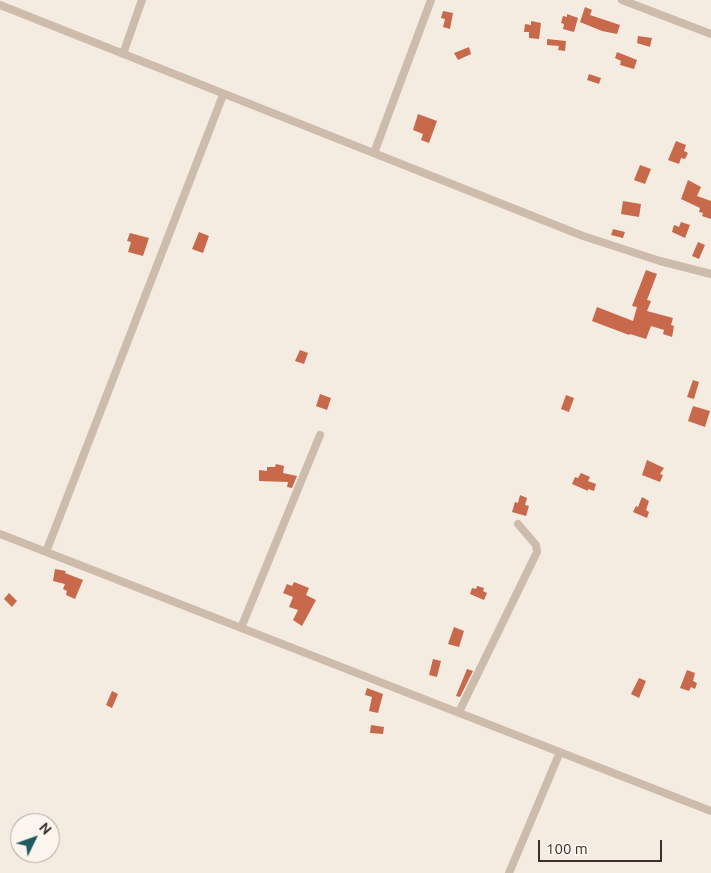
<!DOCTYPE html>
<html>
<head>
<meta charset="utf-8">
<style>
	body { margin:0 }
	#map { position:relative; width:711px; height:873px; overflow:hidden; background:#f4ebe1; font-family:Ubuntu,sans-serif }
	canvas { display:block }
	.north { position:absolute; left:10px; top:813px; width:50px; height:50px; box-sizing:border-box; background:#fbf5ee; border:1px solid #aea6a0; border-radius:50%; rotate:48deg; font-size:14px; font-weight:700; line-height:20px; text-align:center; color:#3b302b }
	.north::after { content:''; display:block; margin:auto; width:18px; height:22px; background:#1f5a5e; clip-path:polygon(50% 0,100% 100%,50% 72%,0 100%) }
	.scale { position:absolute; left:538px; top:840px; width:124px; height:22px; box-sizing:border-box; border:2px solid #3b302b; border-top:0; padding-left:6px; font-size:15px; line-height:18px; white-space:nowrap; color:#3b302b; -webkit-text-stroke:4px #fbf5ee; paint-order:stroke }
</style>
</head>
<body>
<div id="map">
<canvas width="711" height="873"></canvas>
<div class="north">N</div>
<div class="scale">100 m</div>
</div>
<script>
const context = document.querySelector('canvas').getContext('2d');
context.lineJoin = 'round';
function fillPath(path, color) { context.fillStyle = color; context.fill(path, 'evenodd'); }
function strokePath(path, color, width, dash) { context.strokeStyle = color; context.lineWidth = width; context.lineCap = dash ? 'butt' : 'round'; context.setLineDash(dash || []); context.stroke(path); }
const building = new Path2D(`
	M585,7l7,3 -2,5 30,10 -3,9 -15,-3 -22,-9z
	M443,11l10,2 -3,16 -7,-2 2,-8 -4,-1z
	M567,14l11,4 -4,14 -11,-3 1,-5 -3,-1 2,-7 4,1z
	M531,21l10,2 -2,16 -10,-1v-6h-5l1,-8 6,1z
	M638,36l14,2 -2,9 -13,-4z
	M547,39l19,2 -1,10 -7,-1 1,-4 -12,-1z
	M469,47l2,7 -13,6 -4,-7z
	M617,52l20,8 -3,9 -14,-4 1,-4 -6,-3z
	M589,74l12,4 -2,6 -12,-4z
	M418,114l19,7 -8,22 -8,-3 2,-6 -10,-4z
	M676,141l10,4 -2,6 4,2 -3,6 -4,-1 -2,6 -11,-4z
	M640,165l11,4 -6,15 -11,-4z
	M688,180l13,7 -4,9 14,5v18l-9,-3 1,-3 -4,-1 1,-4 -19,-9z
	M623,201l18,3 -2,13 -18,-3z
	M681,222l9,3 -5,13 -13,-6 2,-7 5,2z
	M613,229l12,3 -2,6 -12,-3z
	M199,232l10,4 -6,17 -11,-4z
	M130,233l19,5 -6,18 -15,-4 3,-10 -4,-1z
	M698,242l7,3 -6,14 -7,-3z
	M646,270l11,4 -10,26 4,1 -4,10 26,7 -2,7 3,1 -2,11 -9,-3 1,-4 -13,-4 -5,13 -16,-5 -1,1 -37,-14 5,-14 36,14 4,-14 -5,-1z
	M300,350l8,3 -4,11 -9,-3z
	M693,380l6,2 -5,17 -7,-2z
	M320,394l11,4 -4,12 -11,-4z
	M566,395l8,3 -5,14 -8,-3z
	M693,406l17,5 -5,16 -17,-6z
	M647,460l17,8 -4,6 3,1 -3,7 -18,-7z
	M276,464l8,2 -1,7 14,3 -5,12 -5,-1 1,-5 -29,-1v-11l8,1v-4h8z
	M581,473l9,4 -2,4 8,3 -2,7 -6,-2v2l-16,-7 3,-7 3,1z
	M520,495l7,3 -2,7 4,1 -3,10 -14,-4 3,-10 3,1z
	M642,497l7,4 -3,9 3,2 -2,6 -14,-6 3,-6 2,1z
	M55,569l11,2 -1,2 18,7 -8,19 -9,-4 1,-4 -4,-2 2,-5 -12,-3z
	M294,582l15,6 -3,7 10,5 -14,26 -9,-6 5,-10 -9,-3 4,-10 -10,-4 4,-9 5,2z
	M477,586l7,2 -1,3 4,2 -3,7 -14,-6 2,-6 4,1z
	M9,593l8,8 -5,6 -8,-8z
	M454,627l10,4 -5,16 -11,-3z
	M433,659l8,2 -4,16 -8,-2z
	M467,669l6,2 -13,26 -4,-1z
	M687,670l8,3 -2,8 4,2 -2,6 -4,-2 -2,4 -9,-3z
	M639,678l7,3 -7,17 -8,-4z
	M367,688l16,6 -5,19 -9,-2 3,-14 -7,-2z
	M112,691l6,3 -6,14 -6,-3z
	M371,725l13,2 -1,7 -13,-1z`);
const minor = new Path2D(`
	M622,0l89,34
	M0,5l583,231 77,25 51,13
	M123,54l19,-54
	M374,153l57,-153
	M0,534l711,277
	M46,552l177,-457
	M241,628l79,-193
	M459,712l78,-160 -1,-7 -18,-21
	M509,873l51,-121`);
fillPath(building, '#c8694b');
strokePath(minor, '#cdbbac', 8);
</script>
</body>
</html>
